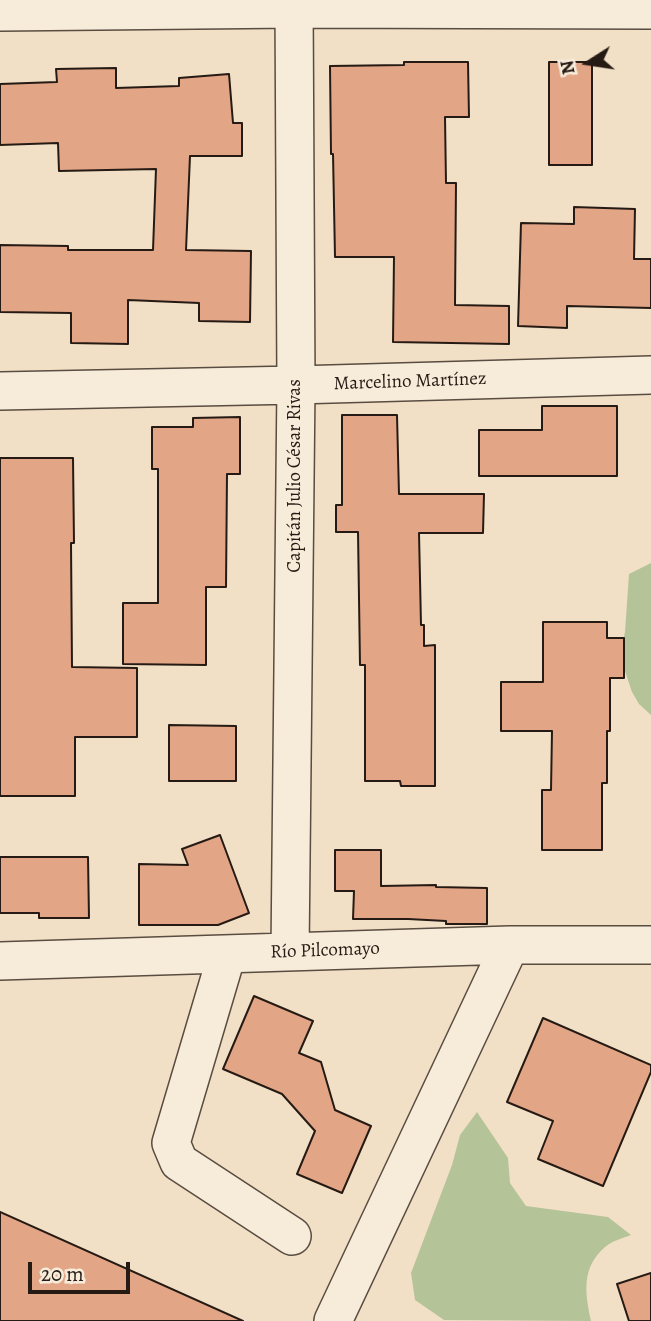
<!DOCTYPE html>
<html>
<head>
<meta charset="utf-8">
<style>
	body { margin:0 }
	#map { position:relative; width:651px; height:1321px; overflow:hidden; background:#f2e0c6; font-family:Alegreya,serif }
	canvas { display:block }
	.north { position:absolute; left:553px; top:28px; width:70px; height:70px; -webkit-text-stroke:5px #f7ebda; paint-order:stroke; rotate:258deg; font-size:19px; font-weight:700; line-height:28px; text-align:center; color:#261b14 }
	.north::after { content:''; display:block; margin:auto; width:24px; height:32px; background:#261b14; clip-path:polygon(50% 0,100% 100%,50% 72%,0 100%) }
	.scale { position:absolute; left:28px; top:1262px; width:102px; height:32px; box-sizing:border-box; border:4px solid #261b14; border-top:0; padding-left:9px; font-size:21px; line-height:24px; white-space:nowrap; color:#261b14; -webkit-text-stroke:5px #f7ebda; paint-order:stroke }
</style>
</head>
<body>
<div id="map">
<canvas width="651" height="1321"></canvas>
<div class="north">N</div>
<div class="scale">20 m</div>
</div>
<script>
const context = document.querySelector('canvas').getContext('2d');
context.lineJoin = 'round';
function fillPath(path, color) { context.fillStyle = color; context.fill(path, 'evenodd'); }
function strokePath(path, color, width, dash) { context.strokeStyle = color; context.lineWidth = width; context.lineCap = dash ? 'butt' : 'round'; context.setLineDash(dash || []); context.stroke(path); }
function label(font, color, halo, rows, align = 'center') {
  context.font = font + ' Alegreya,serif'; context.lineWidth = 7; context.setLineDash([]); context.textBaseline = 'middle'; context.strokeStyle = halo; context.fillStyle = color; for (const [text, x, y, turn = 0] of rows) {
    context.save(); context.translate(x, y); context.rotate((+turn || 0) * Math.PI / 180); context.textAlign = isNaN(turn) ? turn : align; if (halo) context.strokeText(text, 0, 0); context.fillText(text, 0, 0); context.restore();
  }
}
const green = new Path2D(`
	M651,563v152l-12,-11 -7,-12 -12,-36 5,-24 4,-58z
	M477,1112l31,46 2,25 16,23 82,11 23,18c-8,3 -19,6 -26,12 -24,21 -20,46 -14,74l-147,-1 -29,-20 -4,-27 41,-108 8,-30z`);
const building = new Path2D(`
	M404,62h64l1,55h-24l1,66h10l-1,122 54,1v38l-116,-2 1,-85h-59l-2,-103h-2l-1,-88 74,-1z
	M549,62h43v103h-43z
	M116,68v20l63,-2v-8l50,-4 4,49h9v33h-52l-4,94 65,1 -1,71 -51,-1v-18l-71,-3v44l-57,-1v-30l-71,-1v-67l68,1v4h85l3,-81 -97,2 -1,-28 -58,2v-61l57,-2 -1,-13z
	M574,207l61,2 -1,50h17v49l-84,-2v22l-49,-2 3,-103 53,1z
	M542,406h75v70h-138v-46h63z
	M342,415h55l2,79h85l-1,39h-64l2,92h3v21l11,-1v141h-34l-1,-5h-35v-116h-5l-2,-133h-22v-27h6z
	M240,417v57h-13l-1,113h-20v78l-83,-1v-61h35v-134h-6v-42h41v-9z
	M0,458h73l1,85h-3l1,124 65,1v69h-62v59h-75z
	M543,622h64v16h17v40h-14v53h-3v52h-5v67h-60v-60h9l1,-59h-51v-49h42z
	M169,725l67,1v55h-67z
	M220,835l29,78 -31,12h-79v-61l49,1 -6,-16z
	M335,850h46v36l55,-1v2l51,1v36h-41v-3l-38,-2h-55l1,-28h-19z
	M0,857h88l1,61h-50v-5h-39z
	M254,996l59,25 -14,32 22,9 14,48 36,16 -29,67 -45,-19 18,-43 -33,-37 -59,-25z
	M543,1018l108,47v7l-48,114 -65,-27 15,-38 -46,-19z
	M0,1212l243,109h-243z
	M651,1273v48h-22l-12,-37z`);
const minor = new Path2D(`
	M0,12l294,-3 357,1
	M0,391l296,-6 355,-10
	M290,952l6,-567 -2,-385
	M227,954l-56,189 8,19 113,74
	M0,961l510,-16h141
	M333,1321l177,-376`);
const streetNames = [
	["Marcelino Martínez",410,382,-2],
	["Capitán Julio César Rivas",295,476,-90],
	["Río Pilcomayo",325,951,-2]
];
fillPath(green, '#b5c399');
fillPath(building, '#e2a586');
strokePath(building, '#261b14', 2);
strokePath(minor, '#594c40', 40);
strokePath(minor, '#f7ebda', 37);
label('19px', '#261b14', '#f7ebda', streetNames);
</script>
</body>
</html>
